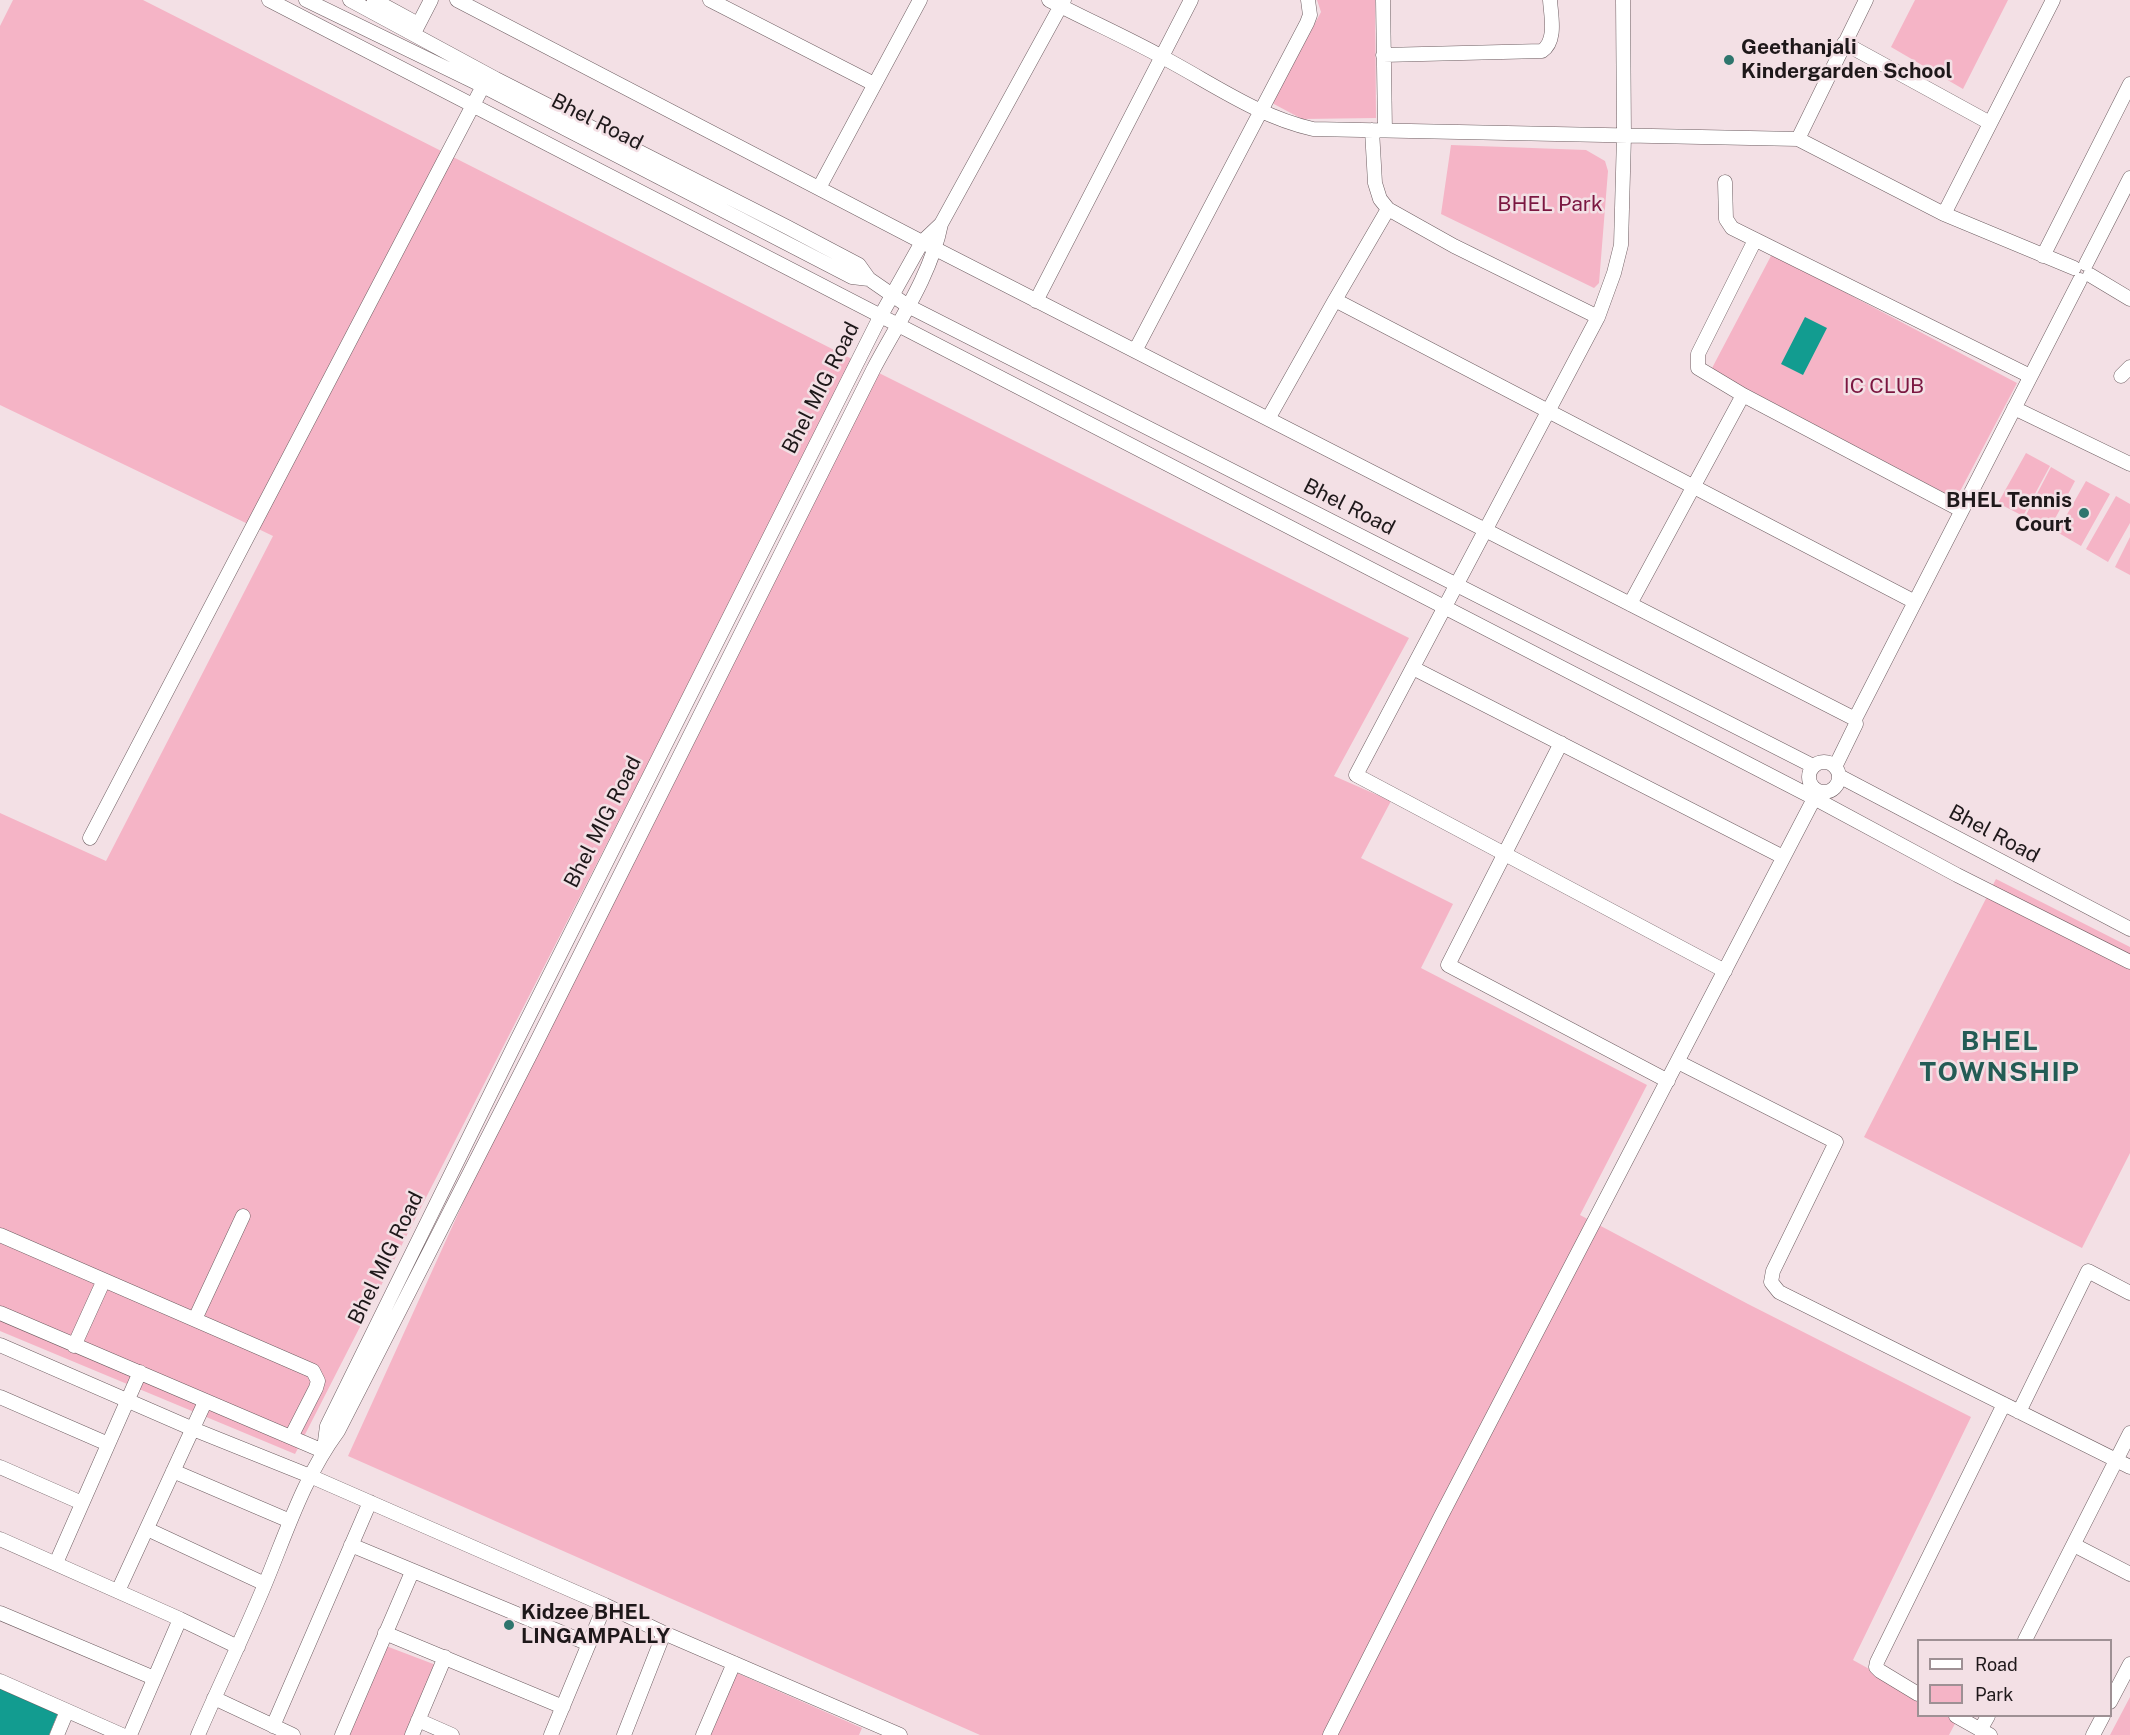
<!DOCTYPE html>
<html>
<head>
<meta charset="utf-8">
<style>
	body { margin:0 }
	#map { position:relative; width:2130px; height:1735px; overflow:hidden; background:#f3e0e5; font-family:"Public Sans",sans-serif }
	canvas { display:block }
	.legend { position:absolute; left:1917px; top:1639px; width:195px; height:78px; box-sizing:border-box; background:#f3e0e5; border:2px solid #9e9094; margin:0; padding:8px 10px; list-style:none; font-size:18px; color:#1e181a }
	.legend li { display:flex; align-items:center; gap:12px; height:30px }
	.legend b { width:30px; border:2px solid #9e9094 }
</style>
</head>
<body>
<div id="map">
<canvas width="2130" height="1735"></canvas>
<ul class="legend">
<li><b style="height:8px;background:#fff"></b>Road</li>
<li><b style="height:16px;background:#f5b4c6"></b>Park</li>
</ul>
</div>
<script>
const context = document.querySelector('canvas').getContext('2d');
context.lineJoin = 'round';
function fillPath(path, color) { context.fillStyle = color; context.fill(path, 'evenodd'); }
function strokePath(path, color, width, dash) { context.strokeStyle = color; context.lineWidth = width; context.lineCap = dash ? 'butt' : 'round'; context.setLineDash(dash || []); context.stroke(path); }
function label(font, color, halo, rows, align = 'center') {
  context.font = font + ' "Public Sans",sans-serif'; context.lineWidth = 5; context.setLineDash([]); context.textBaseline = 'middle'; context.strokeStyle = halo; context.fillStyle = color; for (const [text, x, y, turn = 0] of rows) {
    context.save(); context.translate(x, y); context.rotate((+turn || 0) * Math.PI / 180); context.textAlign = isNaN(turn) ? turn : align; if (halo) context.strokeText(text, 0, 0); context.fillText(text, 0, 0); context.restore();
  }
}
const green = new Path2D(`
	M13,0h130l711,360 -559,1094 -295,-123v-518l106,48 167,-325 -273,-131v-379z
	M1317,0h58l1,118 -74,1 -30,-16 49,-91z
	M1915,0h93l-45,89 -72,-42z
	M1451,145l135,5 19,11 3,10 -9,112 -5,5 -153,-74z
	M1772,254l245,129 -61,116 -245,-129z
	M873,370l536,268 -75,138 57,25 -30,57 92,46 -32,64 226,117 -67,130 168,89 223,113 -118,243 65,36v20h35l5,2 -9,17h-969l-632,-279 184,-405z
	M2026,453l24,13 -27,50 -25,-13z
	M2051,467l24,14 -26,49 -24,-13z
	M2086,481l24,13 -29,52 -24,-14z
	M2116,496l14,8v19l-22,39 -22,-13z
	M2130,537v38l-15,-8z
	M1996,879l134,68v206l-48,95 -218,-111z
	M386,1646l50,19 -29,70h-59z
	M737,1673l125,55 -3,7h-149z
	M2130,1697v38h-20z`);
const water = new Path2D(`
	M1805,317l22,11 -24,47 -22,-11z
	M0,1688l58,25 -9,22h-49z`);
const minor = new Path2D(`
	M269,0l1545,798 143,77 173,87
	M306,0l177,86 369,191 17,2
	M350,0l146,79 291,148 72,38 10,14 39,27 905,460
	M374,0l44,24
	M457,0l465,242 933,477
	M710,0l164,84
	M1049,0c38,20 77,37 115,58 49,26 95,59 149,71l485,10 146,75 130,54
	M1383,0l2,130
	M1623,0l1,136 -3,109 -7,28 -16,44 -242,458 369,196
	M415,31l16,-31
	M1844,43l146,80
	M1383,55l159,-4c15,-10 9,-35 8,-51
	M1372,130l3,53 5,16 8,10 66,37 144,71
	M1798,139l68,-139
	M1725,182l1,37 6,9 298,148
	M819,188l101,-188
	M1944,214l109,-214
	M1755,240l-57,114v14l45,27 218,115
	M2043,256l87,-172
	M2086,264l44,-86
	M2090,275l40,24
	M1335,300l53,-91
	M1036,301l155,-301
	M1135,351l172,-328 3,-8 -2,-15
	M2121,376l9,-9
	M2014,408l116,56
	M1268,419l67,-119 580,302
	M1630,604l113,-209
	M1413,668l370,189
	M1561,743l-113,222 220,116
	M1809 777a15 15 0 1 1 30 0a15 15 0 1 1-30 0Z
	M1835,767l21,-43 -1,-5 225,-439
	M1839,776l291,153
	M90,838l393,-752
	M1678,1062l158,80 -63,129 -2,11 8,10 351,175
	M0,1235l313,136 5,10 -2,7 -25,49
	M0,1313l323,138
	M195,1319l48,-103
	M0,1345l193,84 117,47 295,129 59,28 236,102
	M74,1346l30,-66
	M0,1397l108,47
	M2019,1412l69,-141 42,22
	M324,1449l3,-23 189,-384 364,-725 42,-75 19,-18 123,-224
	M0,1467l82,36
	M173,1471l117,50
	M147,1529l118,55
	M0,1539l180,80 58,28
	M351,1545l238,99
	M2074,1545l56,29
	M56,1563l84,-191
	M118,1591l87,-189
	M0,1613l154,65
	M385,1633l178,74
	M2025,1640l105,-207
	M0,1681l122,54
	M1918,1694l-38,-23 -4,-4 1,-5 127,-258
	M214,1698l79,37
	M2110,1702l20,-38
	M1956,1716l34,19
	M418,1720l34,15
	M273,1726l97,-224
	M1980,1730l8,-14
	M57,1735l10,-24
	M130,1735l50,-116
	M198,1735c22,-51 46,-100 67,-151 22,-53 39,-107 73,-153l194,-380 341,-681c24,-46 58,-94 68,-146
	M342,1735l70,-163
	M412,1735l33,-78
	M551,1735l54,-130
	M624,1735l40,-102
	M703,1735l31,-72
	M1330,1735l111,-219 377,-725
	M2093,1735l10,-19`);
const markers = [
	[1729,60,6,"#2e756d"],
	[2084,513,6,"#2e756d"],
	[509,1625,6,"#2e756d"]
];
const poiNames = [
	["Geethanjali",1741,48],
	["Kindergarden School",1741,72],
	["BHEL Tennis",2072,501,"right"],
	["Court",2072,525,"right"],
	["Kidzee BHEL",521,1613],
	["LINGAMPALLY",521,1637]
];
const streetNames = [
	["Bhel Road",597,122,27],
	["Bhel MIG Road",821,388,-63],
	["Bhel Road",1349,507,27],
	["Bhel MIG Road",603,822,-63],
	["Bhel Road",1994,834,28],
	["Bhel MIG Road",386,1258,-64]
];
const parkNames = [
	["BHEL Park",1550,205],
	["IC CLUB",1884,387]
];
const districtNames = [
	["BHEL",2000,1042],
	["TOWNSHIP",2000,1073]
];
fillPath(green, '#f5b4c6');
fillPath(water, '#129c90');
strokePath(minor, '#6e5e62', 15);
strokePath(minor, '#fff', 14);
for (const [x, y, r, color] of markers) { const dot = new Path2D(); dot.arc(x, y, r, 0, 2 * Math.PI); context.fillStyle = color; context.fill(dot); strokePath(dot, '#f3e0e5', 2); }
label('bold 21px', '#1e181a', '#f3e0e5', poiNames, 'left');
label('21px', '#1e181a', '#f3e0e5', streetNames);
label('21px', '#7b1741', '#f3e0e5', parkNames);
context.letterSpacing = '1.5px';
label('bold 27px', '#235c55', '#f3e0e5', districtNames);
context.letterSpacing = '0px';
</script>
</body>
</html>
